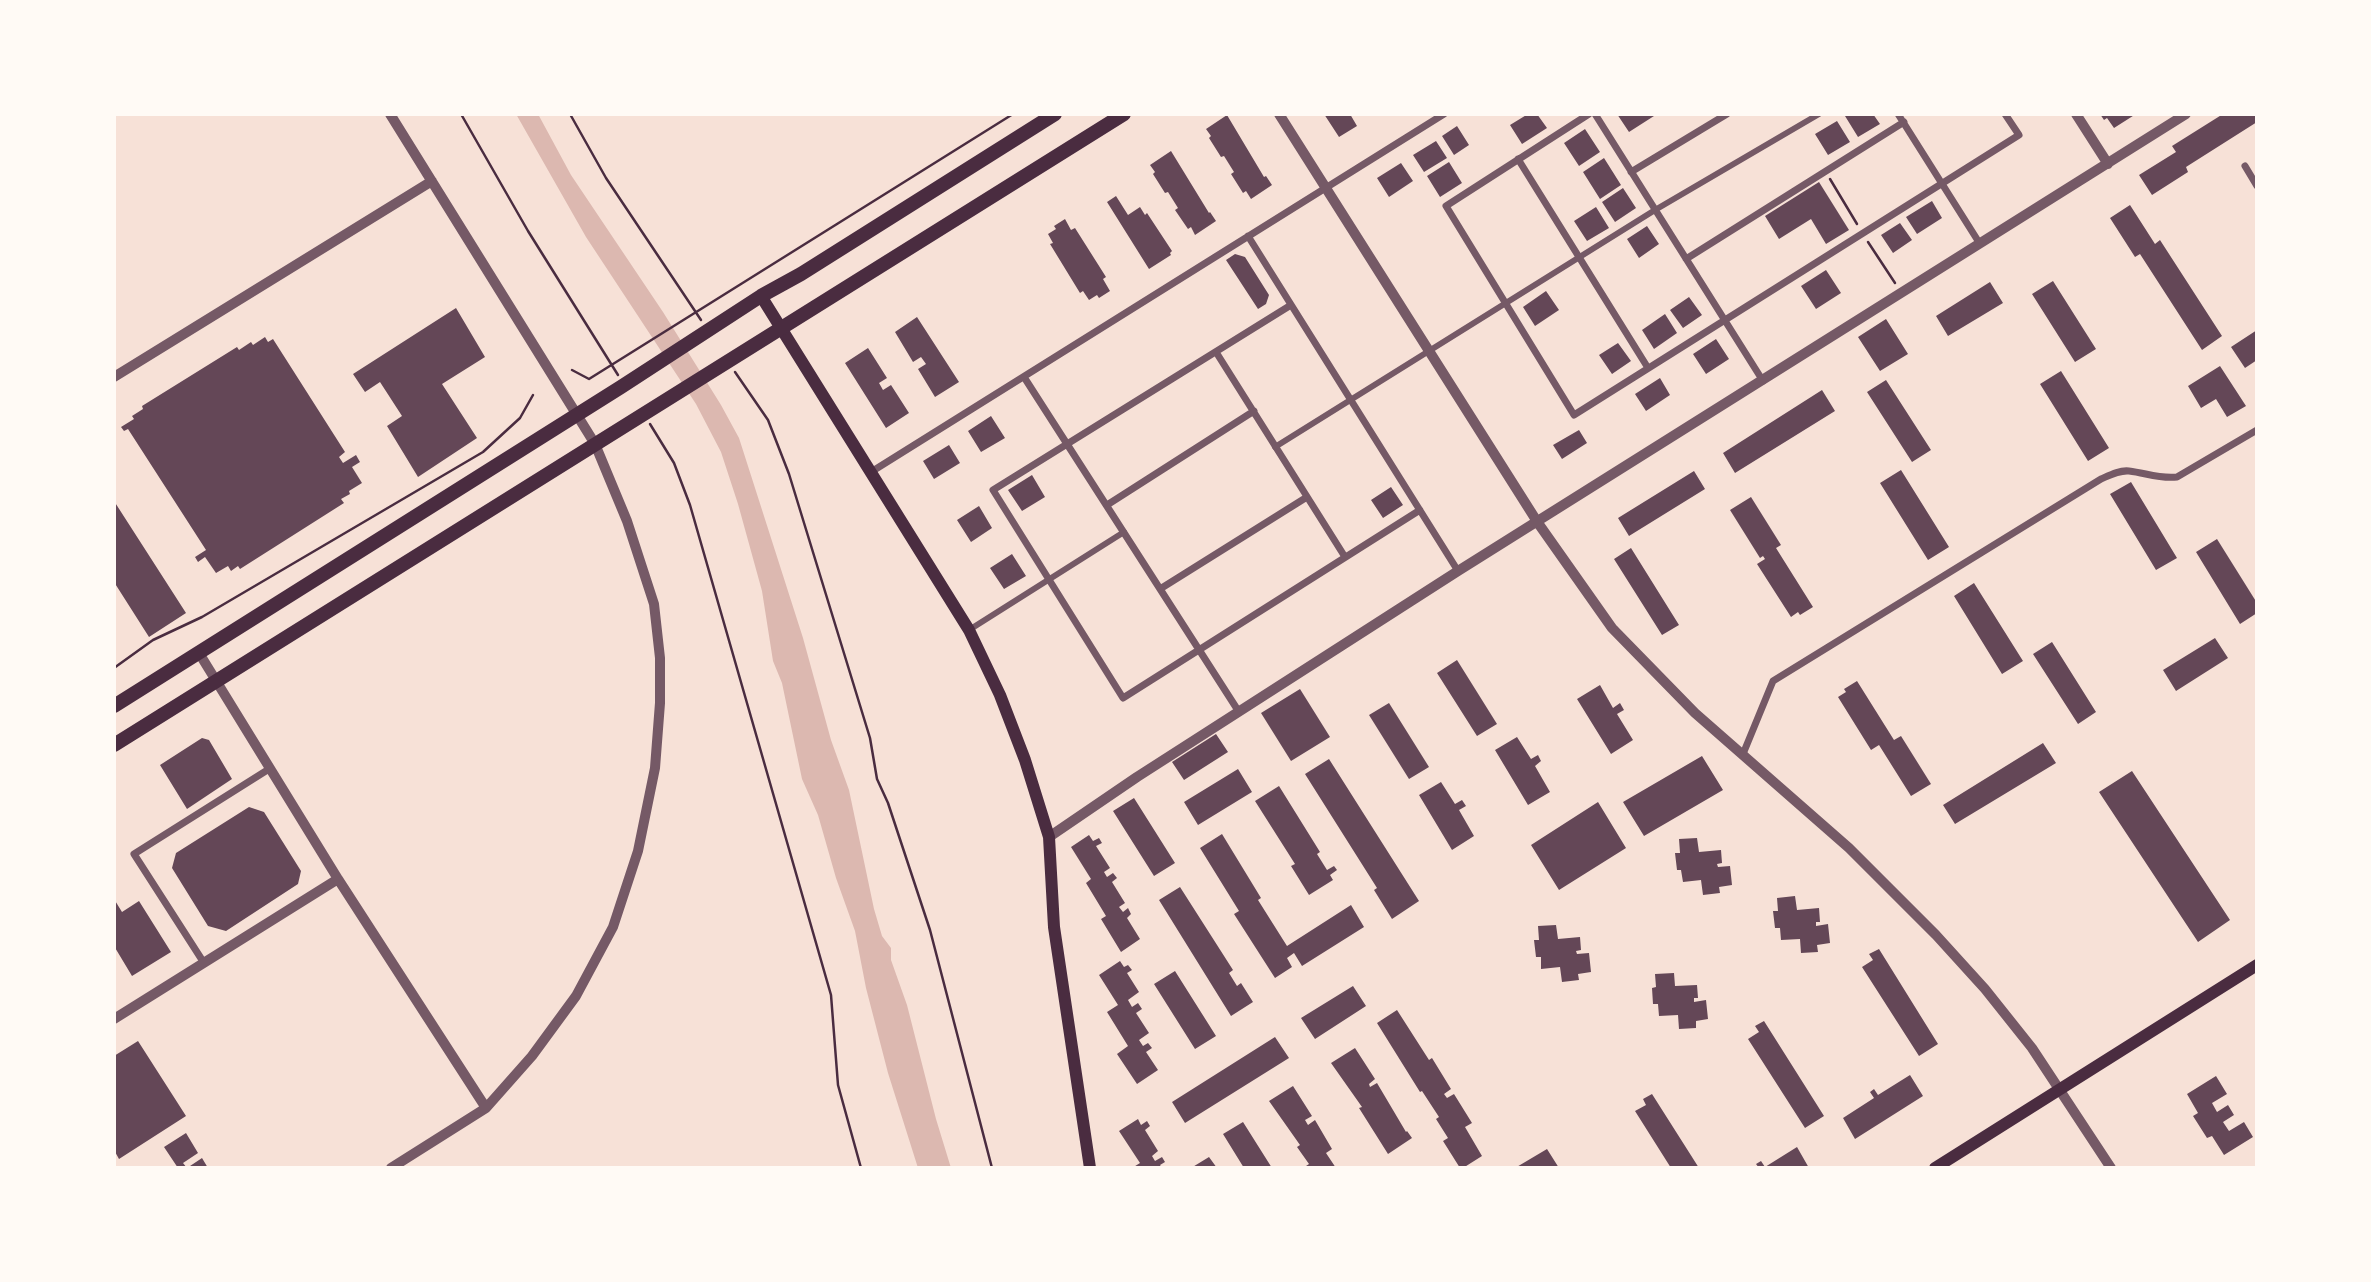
<!DOCTYPE html>
<html>
<head>
<meta charset="utf-8">
<style>
	body { margin:0 }
	#map { position:relative; width:2371px; height:1282px; overflow:hidden; background:#f7e1d7; font-family:Ubuntu,sans-serif }
	canvas { display:block }
	.frame { position:absolute; inset:0; border:116px solid #fffaf5; pointer-events:none }
</style>
</head>
<body>
<div id="map">
<canvas width="2371" height="1282"></canvas>
<div class="frame"></div>
</div>
<script>
const context = document.querySelector('canvas').getContext('2d');
context.lineJoin = 'round';
function fillPath(path, color) { context.fillStyle = color; context.fill(path, 'evenodd'); }
function strokePath(path, color, width, dash) { context.strokeStyle = color; context.lineWidth = width; context.lineCap = dash ? 'butt' : 'round'; context.setLineDash(dash || []); context.stroke(path); }
const water = new Path2D(`
	M516,114h22l33,61 92,137 58,93 18,33 64,200 28,102 18,50 25,119 8,27 9,12v12l16,45 29,114 15,49h-33l-30,-95 -22,-85 -11,-57 -19,-53 -18,-63 -16,-36 -20,-96 -9,-22 -11,-70 -24,-87 -17,-52 -25,-48 -110,-167z`);
const building = new Path2D(`
	M1324,114h26l7,12 -18,11z
	M1528,114h9l10,14 -25,16 -12,-19z
	M1617,114h36l1,2 -25,16z
	M1848,114h25l7,10 -22,13 -13,-21z
	M2100,114h36l-22,14 -7,-10 -3,2z
	M2223,114h34v8l-71,45 2,5 -36,23 -13,-20 37,-23 -4,-6z
	M1227,115l37,62 2,-1 6,9 -21,14 -5,-8 -3,2 -12,-19 3,-2 -10,-16 -3,1 -12,-19 2,-2 -5,-7z
	M1837,121l13,21 -22,13 -13,-21z
	M1457,126l12,19 -15,10 -12,-19z
	M1585,129l15,23 -21,14 -15,-23z
	M1436,141l11,17 -23,14 -11,-17z
	M1171,151l38,62 1,-1 6,9 -21,14 -4,-8 -3,2 -13,-19 3,-2 -10,-16 -3,1 -12,-19 2,-2 -5,-7z
	M1604,158l17,27 -21,14 -17,-27z
	M1449,162l13,21 -22,14 -13,-21z
	M1401,163l12,18 -24,16 -12,-19z
	M1819,182l30,48 -23,14 -15,-25 -32,20 -14,-23z
	M1623,188l13,20 -21,14 -13,-20z
	M1116,196l12,19 12,-8 5,8 2,-2 25,38 -2,2 1,2 -22,14 -42,-67z
	M1932,201l10,17 -25,16 -11,-17z
	M2130,205l25,39 5,-4 62,96 -20,14 -62,-96 -5,3 -25,-39z
	M1596,207l13,21 -22,13 -13,-20z
	M1065,219l6,11 4,-2 31,49 -3,2 7,12 -11,7 -2,-3 -8,5 -6,-9 -3,2 -30,-49 3,-1 -5,-9 8,-5 -2,-3z
	M1900,223l12,17 -19,13 -12,-18z
	M1647,226l12,18 -20,14 -12,-19z
	M1235,254l10,3 24,38 -3,9 -8,5 -32,-49z
	M1826,270l15,23 -25,16 -15,-23z
	M2053,281l43,68 -21,13 -43,-68z
	M1990,282l13,21 -55,33 -12,-20z
	M1546,291l13,19 -24,16 -12,-19z
	M1689,297l13,18 -19,13 -13,-18z
	M456,308l29,49 -43,27 35,54 -59,39 -31,-51 15,-10 -22,-34 -15,10 -12,-18z
	M1665,314l12,19 -23,16 -12,-19z
	M917,317l42,65 -24,15 -17,-28 8,-5 -5,-7 -8,5 -18,-30z
	M1886,319l22,35 -28,17 -22,-34z
	M2257,330v30l-12,8 -14,-21z
	M265,337l3,5 5,-3 72,113 -6,5 4,6 13,-8 4,7 -8,5 10,16 -13,8 1,3 -9,5 3,4 -104,66 -2,-3 -7,5 -3,-5 -12,7 -11,-16 -7,5 -3,-5 11,-7 -78,-121 -4,2 -3,-4 13,-8 -2,-3 11,-7 -1,-3 95,-59 2,3 12,-8 2,3z
	M1716,339l13,20 -23,15 -13,-20z
	M1618,343l13,18 -19,13 -13,-19z
	M868,348l19,30 -8,5 4,7 8,-5 18,28 -23,15 -41,-65z
	M2220,366l26,40 -19,11 -11,-18 -15,9 -13,-22z
	M2061,371l48,77 -21,13 -48,-77z
	M1660,378l10,17 -24,16 -11,-17z
	M1886,380l45,70 -19,12 -45,-70z
	M1822,390l13,21 -100,62 -12,-20z
	M991,416l14,22 -24,14 -13,-21z
	M1579,430l8,13 -25,16 -9,-14z
	M949,445l11,18 -26,16 -11,-18z
	M1901,470l48,77 -21,13 -48,-77z
	M1694,471l11,18 -76,47 -11,-18z
	M1032,475l13,22 -23,14 -14,-21z
	M2131,482l46,76 -21,12 -46,-76z
	M1391,487l12,18 -20,13 -12,-18z
	M1751,497l30,48 -5,3 37,59 -13,8 -2,-3 -7,5 -34,-53 8,-5 -2,-3 -3,2 -30,-48z
	M114,501l72,112 -37,24 -35,-55z
	M979,506l13,22 -21,14 -14,-22z
	M2217,539l40,64v10l-17,11 -44,-72z
	M1631,548l48,77 -17,10 -48,-76z
	M1012,554l14,22 -22,13 -14,-21z
	M1974,583l49,78 -21,13 -48,-78z
	M2215,638l13,20 -52,33 -13,-21z
	M2052,642l44,70 -18,12 -45,-70z
	M1457,660l40,64 -20,12 -40,-63z
	M1857,681l37,59 7,-4 30,48 -20,12 -32,-51 -8,5 -33,-53 8,-5 -2,-3z
	M1600,685l13,23 7,-5 4,7 -7,4 16,26 -22,14 -34,-55z
	M1300,689l30,48 -39,24 -30,-48z
	M1389,703l40,64 -20,12 -40,-64z
	M1216,734l12,18 -44,28 -12,-18z
	M1517,737l14,22 7,-4 3,6 -6,5 15,26 -22,13 -33,-55z
	M202,738l7,2 23,39 -45,30 -27,-44z
	M2043,743l13,20 -101,61 -12,-19z
	M1702,756l21,34 -79,46 -21,-34z
	M1329,759l90,142 -27,18 -18,-29 3,-2 -72,-114z
	M1238,769l14,23 -54,33 -14,-23z
	M2132,771l98,149 -32,22 -99,-150z
	M1441,782l14,22 7,-4 4,6 -7,4 15,26 -22,14 -33,-55z
	M1279,786l41,66 -3,2 10,16 7,-4 3,4 -7,5 3,5 -24,15 -18,-29 4,-2 -40,-63z
	M1134,798l41,65 -21,13 -41,-65z
	M1598,802l28,46 -67,42 -28,-45z
	M249,807l15,5 37,59 -3,13 -72,47 -18,-5 -36,-58 4,-15z
	M1222,834l39,64 -3,2 29,46 64,-41 13,22 -62,39 -8,-13 -7,5 5,9 -17,11 -41,-64 5,-3 -39,-63z
	M1089,835l4,6 6,-3 3,5 -6,3 14,22 -6,4 3,5 6,-4 4,5 -5,4 13,21 -6,4 4,5 5,-4 3,6 -4,4 13,21 -19,13 -20,-33 5,-3 -20,-33 5,-4 -20,-32z
	M1697,838l2,14 22,-2 1,13 -5,1 1,3 12,-1 2,19 -13,2 1,6 -17,2 -2,-15 -18,2 -2,-12h-4l-2,-17h5l-1,-14z
	M1180,887l53,83 -4,3 8,13 4,-3 12,19 -22,14 -72,-116z
	M1795,896l2,14 22,-2 1,14h-4v4l12,-2 2,19 -13,2 1,7 -17,1 -1,-14 -19,1 -1,-12h-5l-2,-17h5l-1,-13z
	M114,899l8,13 17,-11 32,51 -39,24 -18,-30z
	M1556,925l2,14 22,-2 1,13 -5,1 1,3 12,-1 2,19 -13,2 1,6 -17,2 -2,-15 -19,2v-12h-5l-2,-17h5l-1,-14z
	M1879,949l59,95 -19,12 -57,-89 11,-7 -4,-6z
	M1120,961l4,6 4,-2 4,5 -5,3 12,19 -11,8 4,7 6,-4 4,6 -6,4 13,20 -10,7 4,6 5,-3 4,5 -6,4 12,18 -21,14 -20,-30 11,-8 -21,-34 11,-7 -19,-30z
	M1175,971l41,65 -21,13 -41,-65z
	M1674,973l1,13 22,-1 1,13h-4v4l12,-2 2,19 -12,2v7l-17,1 -1,-14 -19,1 -1,-12h-5l-1,-16 4,-1 -1,-13z
	M1353,986l13,20 -51,33 -14,-21z
	M1397,1010l32,50 3,-2 19,31 -7,5 3,4 7,-4 18,29 -7,4 17,29 -19,12h-3l-17,-27 5,-3 -12,-19 3,-2 -17,-26 -2,1 -43,-69z
	M1764,1021l60,95 -19,12 -57,-89 11,-7 -4,-6z
	M1275,1037l14,21 -104,65 -13,-21z
	M138,1041l48,75 -67,43 -5,-9v-94z
	M1355,1048l20,31 -6,5 1,3 7,-4 29,49 1,-1 5,7 -24,16 -29,-46 3,-1 -31,-44z
	M1910,1075l13,21 -68,43 -12,-21 31,-20 -4,-6 4,-3 4,6z
	M2216,1076l11,18 -15,9 5,9 11,-7 6,10 -11,7 6,9 15,-9 9,15 -29,18 -12,-19 -5,2 -14,-22 5,-3 -11,-19z
	M1293,1086l19,30 -7,4 3,5 7,-5 17,29 -6,4 10,15h-33l6,-4 -12,-17 3,-2 -31,-44z
	M1652,1094l47,74h-28l-36,-57 11,-6 -3,-6z
	M1138,1119l3,6 6,-4 3,5 -5,4 13,21 -6,5 3,5 7,-4 3,5 -5,3 2,3h-30l8,-5 -21,-32z
	M1243,1122l29,46h-28l-21,-34z
	M186,1133l12,20 -15,10 4,5 15,-10 6,10h-30l-14,-21z
	M1797,1147l12,21h-50l-3,-4 5,-3 4,6z
	M1547,1149l12,19h-44z
	M1209,1157l8,11h-26z`);
const path = new Path2D(`
	M461,114l67,117 90,144
	M570,114l36,64 95,142
	M1830,179l27,45
	M1868,242l27,41
	M572,370l17,9 424,-265
	M735,372l33,48 21,54 81,264 7,41 11,24 42,127 62,238
	M650,424l24,39 16,42 141,490 7,90 23,83
	M114,668l39,-28 49,-23 281,-165 37,-34 13,-23`);
const pedestrian = new Path2D(`
	M1275,447l380,-237 164,-96
	M969,630l155,-98`);
const minor = new Path2D(`
	M1589,114l-143,92 128,209 445,-280 -14,-21
	M1595,114l168,267
	M1898,114l82,130
	M1518,159l130,209
	M2245,166l12,20
	M1631,172l96,-58
	M1248,236l210,335
	M1686,259l218,-137
	M1291,305l-298,185 130,208 297,-188
	M1216,352l129,205
	M1024,377l215,335
	M871,472l573,-358
	M1107,505l147,-94
	M1160,589l147,-92
	M1743,754l30,-73 328,-202c9,-4 18,-9 28,-8 17,2 30,8 48,6l80,-47
	M204,963l-70,-109 135,-85`);
const tertiary = new Path2D(`
	M390,114l205,330 32,77 27,83 6,54v45l-5,65 -17,83 -25,76 -37,69 -44,60 -46,52 -95,60
	M1279,114l259,409 74,105 83,85 154,135 87,87 49,54 47,59 79,120
	M2076,114l32,50
	M114,377l318,-196
	M199,653l139,226 148,229
	M1049,837l88,-60 321,-206 728,-457
	M114,1019l224,-140`);
const secondary = new Path2D(`
	M761,296l208,334 31,65 25,65 24,77 5,90 36,241
	M1935,1168l322,-203`);
const primary = new Path2D(`
	M114,706l507,-319 140,-91 40,-22 254,-160
	M114,745l1010,-631`);
fillPath(water, '#dcb8b0');
fillPath(building, '#644757');
strokePath(path, '#4a2c40', 2.5);
strokePath(pedestrian, '#755966', 6);
strokePath(minor, '#755966', 7);
strokePath(tertiary, '#755966', 10);
strokePath(secondary, '#4a2c40', 12);
strokePath(primary, '#4a2c40', 14);
</script>
</body>
</html>
